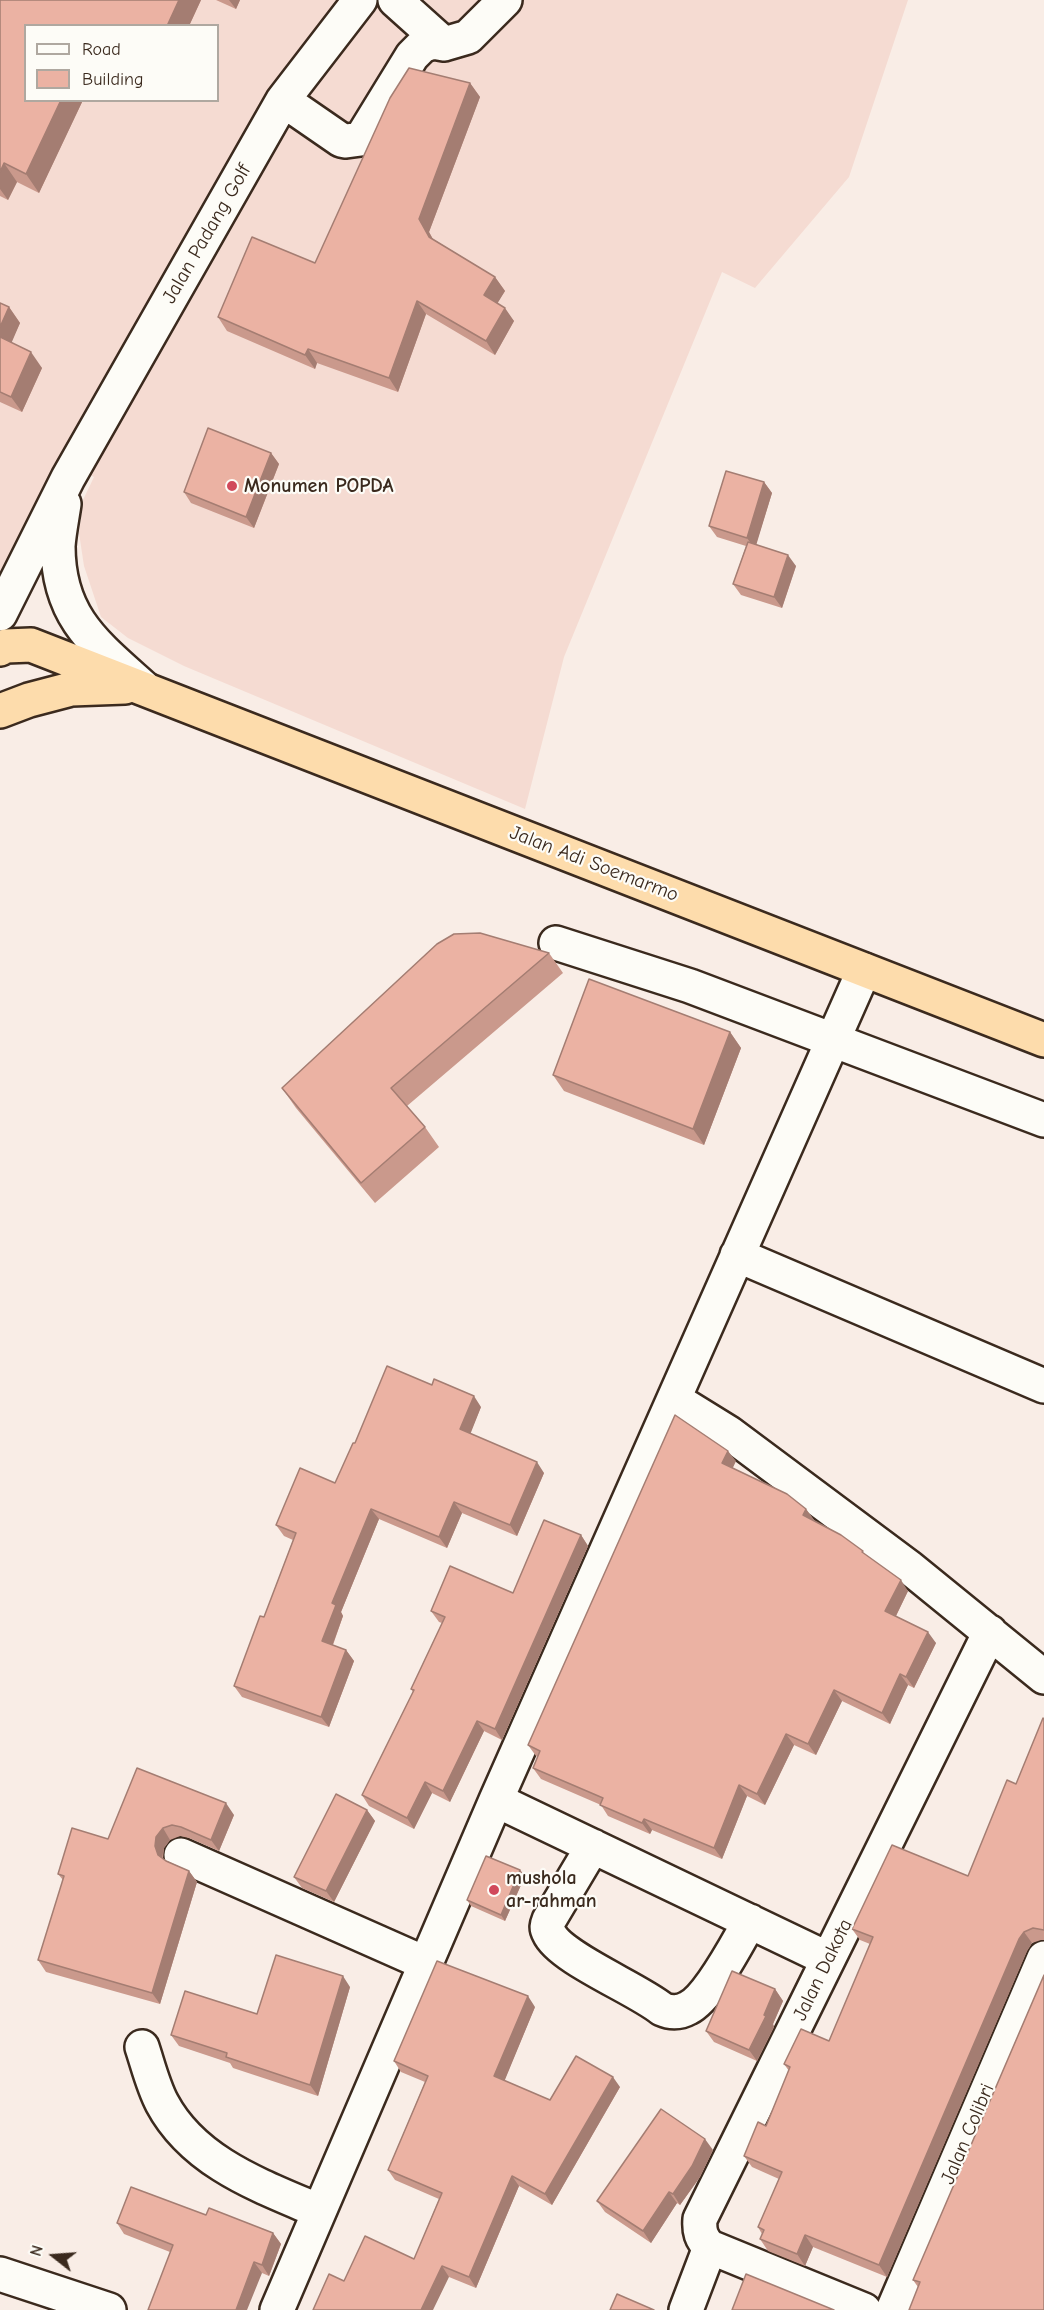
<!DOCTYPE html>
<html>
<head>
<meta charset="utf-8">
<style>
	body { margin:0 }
	#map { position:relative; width:1044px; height:2310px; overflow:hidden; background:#f9ede6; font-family:"Comic Neue",sans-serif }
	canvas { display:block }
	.legend { position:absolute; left:24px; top:24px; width:195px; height:78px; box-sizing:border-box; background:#fdfcf7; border:2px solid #afa8a0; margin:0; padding:8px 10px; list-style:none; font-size:18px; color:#3b2a1e }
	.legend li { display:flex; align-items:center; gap:12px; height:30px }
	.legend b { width:30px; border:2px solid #afa8a0 }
	.north { position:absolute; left:24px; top:2226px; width:60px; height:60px; -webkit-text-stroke:4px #fdfcf7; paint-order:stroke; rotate:287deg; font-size:16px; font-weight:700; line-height:24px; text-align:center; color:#3b2a1e }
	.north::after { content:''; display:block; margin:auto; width:21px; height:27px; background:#3b2a1e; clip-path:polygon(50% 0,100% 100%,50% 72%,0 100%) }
</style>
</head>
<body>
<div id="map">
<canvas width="1044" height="2310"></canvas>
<ul class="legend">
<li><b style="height:8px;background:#fdfcf7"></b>Road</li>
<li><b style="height:16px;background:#ebb2a3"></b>Building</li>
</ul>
<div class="north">N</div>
</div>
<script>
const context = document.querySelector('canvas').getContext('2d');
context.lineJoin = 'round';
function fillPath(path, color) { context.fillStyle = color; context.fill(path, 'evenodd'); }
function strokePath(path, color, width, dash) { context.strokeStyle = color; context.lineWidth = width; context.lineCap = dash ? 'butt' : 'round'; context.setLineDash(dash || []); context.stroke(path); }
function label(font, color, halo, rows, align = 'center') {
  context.font = font + ' "Comic Neue",sans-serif'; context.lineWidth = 4.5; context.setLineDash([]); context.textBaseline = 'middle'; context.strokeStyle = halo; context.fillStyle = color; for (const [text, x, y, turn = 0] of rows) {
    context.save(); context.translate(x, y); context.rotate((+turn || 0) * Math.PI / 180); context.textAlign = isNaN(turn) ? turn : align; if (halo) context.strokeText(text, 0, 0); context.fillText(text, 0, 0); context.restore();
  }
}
const built = new Path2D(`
	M0,0h908l-59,177 -94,111 -33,-16 -158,385 -39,152 -341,-143 -56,-28 -27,-21 -17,-51 -5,-33 4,-33 11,-23 -33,-16 -61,116zM26,26h192v74h-192z`);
const minor = new Path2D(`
	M395,0l49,44
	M283,100l58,40 5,1 15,-2 51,-83 10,-10 11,-4 11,2 24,-7 37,-37
	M64,504c-2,14 -5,28 -6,42 0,71 37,98 86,142
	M0,614l68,-136 215,-378 77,-100
	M556,943l134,43 354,134
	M737,1255l307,131
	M674,1399l55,34 181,135 134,109
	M496,1800l332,159
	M593,1846l-44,74c-2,5 -3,8 0,13 11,25 89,56 113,76 9,4 17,4 26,-1 22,-11 49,-65 62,-87
	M181,1855l246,109
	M142,2047c6,18 11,39 20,56 32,60 99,83 157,108
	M710,2247l154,63
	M0,2274l109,36
	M277,2310l219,-510 368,-830
	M686,2310l24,-63c-9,-8 -11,-16 -10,-28l290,-587
	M893,2310l151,-352`);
const highway = new Path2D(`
	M0,649l6,-3 25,-1 1013,395
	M0,711l29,-11 42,-11 54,-2`);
const wall = new Path2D(`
	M0,0h201l-12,26h-163v74h57l-44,93 -22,-11 -9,18 -8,-4z
	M216,0h24l-4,9z
	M470,83l10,14 -51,135 4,7 62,38 10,14 -8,12 17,18 -19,34 -69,-41 -28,78 -81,-29 -2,6 -88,-38 -9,-14 97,-54z
	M0,303l9,4 11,16 -9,19 31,26 -20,44 -22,-10z
	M271,453l8,11 -25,64 -63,-25 -7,-11z
	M764,482l8,11 -16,51 40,22 -14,42 -41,-13 -8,-11 13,-38 -29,-9 -8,-11z
	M549,953l14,20 -156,133 18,21 14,20 -64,56 -79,-95 -14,-20z
	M730,1032l11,16 -37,97 -140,-54 -11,-16z
	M481,1407l-11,26 74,40 -27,63 -55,-23 -15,35 -68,-29 -38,93 2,4 -10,29 13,5 8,11 -25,66 -87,-30 -8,-11 30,-69 29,-77 -9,-4 -8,-11 59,-42 20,-40z
	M736,1461l-4,7 74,41 8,11 -1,1 53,34 42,36 -12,25 40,27 -22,45 -6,-3 -18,39 -48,-23 -26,54 -22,-10 -29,60 -18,-9 -25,63 -70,-29 -2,4 -42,-18 -7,-11 -60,-26 -8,-11 5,-11 -2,-1 -8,-11z
	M581,1535l7,11 -86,194 -18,-9 -34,71 -18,-9 -18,36 -45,-23 -7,-11 51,-103 -2,-3 31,-66 -3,-1 -8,-11 82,-18z
	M1044,1719v221h-3l-9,3 -5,8 -140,326 -74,-30 -8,19 -37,-15 -8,-12 2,-5 -4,-7 21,-48 -27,-12 -8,-11 22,-30 23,-55 -5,-7 45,-23 41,-97 -10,-4 -8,-11 116,-53 48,-92z
	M137,1768l97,47 -15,36 -30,-13 -9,-2 -10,4 -6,8 -1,11 26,12 8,11 -37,122 -114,-32 -8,-12 25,-80 -5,-6 50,-35z
	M367,1810l8,11 -41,81 -32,-14 -8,-11z
	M520,1870l5,6 -20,45 -34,-15 -4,-6z
	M1044,1975l-126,312 -5,-7z
	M350,1987l-32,109 -85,-28 -3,-5 -51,-17 -8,-11 86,-21z
	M775,1989l8,12 -10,23 1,3 -17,34 -43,-19 -8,-11z
	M535,2007l-31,74 46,19 70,-13 -68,118 -33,-19 -43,102 -27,-11 -105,4 70,-22 25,-60 -44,-19 -7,-10 37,-88 -24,-10 -7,-11z
	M713,2150l-13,27 -20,28 -3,-2 -26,40 -46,-31 -8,-11z
	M206,2215l67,18 8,11 -12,32 -7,-3 -92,-21 -46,-18 -7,-11z`);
const shadedWall = new Path2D(`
	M179,0h22l-12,26h-22z
	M229,0h11l-4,9z
	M470,83l10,14 -51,135 10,19 -10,-14 -10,-18z
	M61,100h22l-44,93 -13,-19z
	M4,163l13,19 -9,18 -8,-11v-17z
	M495,277l10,14 -11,18 -10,-14z
	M417,301l9,13 -28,78 -9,-14z
	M9,307l11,16 -12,28 -8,-11v-13z
	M505,308l9,13 -19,34 -9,-14z
	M308,349l9,14 -2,6 -10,-14z
	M31,352l11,16 -20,44 -11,-15z
	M271,453l8,11 -25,64 -8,-11z
	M764,482l8,11 -17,56 -8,-11z
	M788,555l8,11 -14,42 -8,-11z
	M730,1032l11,16 -37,97 -11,-16z
	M474,1396l7,11 -13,33 -8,-11z
	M728,1451l8,10 -6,13 -8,-11z
	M537,1462l7,11 -27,63 -7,-11z
	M454,1502l8,11 -15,35 -8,-11z
	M371,1509l8,10 -38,93 2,4 -13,36 -8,-11 10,-38z
	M806,1509l8,11 -3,6 -8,-11z
	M581,1535l7,11 -86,194 -7,-11z
	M901,1580l7,11 -15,31 -8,-11z
	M928,1632l8,11 -22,45 -8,-11z
	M346,1650l8,11 -25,66 -8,-10z
	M900,1674l8,11 -18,39 -8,-11z
	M834,1690l8,11 -26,54 -8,-11z
	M477,1721l7,10 -34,71 -7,-11z
	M786,1734l8,11 -29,60 -8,-11z
	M425,1782l7,11 -18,36 -7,-11z
	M739,1785l8,11 -25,63 -8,-11z
	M226,1803l8,12 -15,36 -8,-11z
	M367,1810l8,11 -41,81 -8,-11z
	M644,1819l8,11 -2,4 -8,-11z
	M163,1828l7,12 -6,8 -2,10 4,8 -8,-11 -3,-9 1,-9z
	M520,1870l5,6 -20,45 -4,-6z
	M189,1871l8,11 -37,122 -8,-11z
	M1024,1932l8,11 -5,8 -140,326 -8,-12 140,-326z
	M343,1976l7,11 -32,109 -8,-11z
	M775,1989l8,12 -10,23 1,3 -17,34 -8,-11z
	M528,1996l7,11 -33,80 -8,-11z
	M613,2077l7,10 -68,118 -7,-11z
	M705,2139l8,11 -13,27 -20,28 -7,-11z
	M512,2176l7,10 -43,102 -7,-11z
	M669,2192l8,11 -26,40 -8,-12z
	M273,2233l8,11 -12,32 -7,-11z
	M805,2235l8,12 -8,19 -8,-12z
	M254,2262l8,11 -15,37h-11z
	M442,2266l7,11 -16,33h-12z`);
const building = new Path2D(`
	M0,0h179l-12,26h-141v74h35l-35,74 -22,-11 -4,9z
	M409,68l61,15 -51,136 10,18 66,40 -11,18 21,13 -19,33 -69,-40 -28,77 -81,-29 -3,6 -87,-38 34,-80 63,26 75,-165z
	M0,303l9,4 -9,20z
	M0,337l31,15 -20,45 -11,-5z
	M208,428l63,25 -25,64 -62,-25z
	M726,471l38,11 -17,56 -38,-12z
	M748,542l40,13 -14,42 -41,-13z
	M480,933l69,20 -158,135 34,39 -64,56 -79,-95 155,-144 17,-10z
	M589,979l141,53 -37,97 -140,-54z
	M387,1366l45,19 2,-6 40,17 -14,33 77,33 -27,63 -56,-23 -15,35 -68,-28 -39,94 4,2 -14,36 24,9 -25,67 -87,-31 26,-70 4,1 32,-84 -20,-8 24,-57 35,15 18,-40h2z
	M675,1415l53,36 -6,12 65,31 19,15 -3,6 38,20 22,16 -1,1 39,28 -16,31 43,21 -22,45 -6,-3 -18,39 -48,-23 -26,54 -22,-10 -29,60 -18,-9 -25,63 -70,-29 -2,4 -42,-18 3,-7 -70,-30 7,-17 -12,-6z
	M544,1520l37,15 -86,194 -18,-8 -34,70 -18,-9 -18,36 -45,-23 52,-105 -3,-1 34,-72 -14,-6 19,-45 63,27z
	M1043,1718l1,1v211l-11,-2 -9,4 -5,7 -140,326 -74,-30 -8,19 -37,-15 4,-9 -6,-3 24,-55 -38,-16 14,-34 8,4 24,-59 -6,-3 17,-35 28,12 44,-104 -21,-8 40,-84 76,31 39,-96 9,4z
	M137,1768l89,35 -15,37 -30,-13 -9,-2 -9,3 -7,9 -1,9 3,9 8,6 23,10 -37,122 -114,-33 26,-84 -6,-2 14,-46 36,11z
	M336,1794l31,16 -41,81 -32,-14z
	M486,1856l34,14 -19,45 -34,-15z
	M276,1955l67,21 -33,109 -84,-28 1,-4 -56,-18 14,-44 72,23z
	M437,1961l91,35 -34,80 56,24 26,-44 37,21 -68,117 -33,-18 -43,101 -27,-11 -21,44h-108l16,-36 15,7 21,-45 49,23 28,-66 -54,-23 40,-94 -34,-15z
	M732,1971l43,18 -11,26 2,1 -17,34 -43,-19z
	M1044,1975v335h-135l11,-28 -7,-2z
	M661,2109l44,30 -13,27 -19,28 -4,-2 -26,39 -46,-30z
	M131,2187l75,28 3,-7 64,25 -11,32 -8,-3 -18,48h-88l25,-65 -56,-22z
	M746,2274l88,36h-102z
	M617,2294l37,16h-44z`);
const markers = [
	[232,486,6,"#d1495b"],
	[494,1890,6,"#d1495b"]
];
const streetNames = [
	["Jalan Padang Golf",207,234,-60],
	["Jalan Adi Soemarmo",594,864,21],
	["Jalan Dakota",823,1970,-64],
	["Jalan Colibri",968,2134,-67]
];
const poiNames = [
	["Monumen POPDA",244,486],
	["mushola",506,1878],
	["ar-rahman",506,1901]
];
fillPath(built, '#f5dbd2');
strokePath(minor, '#3b2a1e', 38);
strokePath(highway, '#3b2a1e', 38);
strokePath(minor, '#fdfcf7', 33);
strokePath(highway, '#fddcac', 33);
fillPath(wall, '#ca998c');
fillPath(shadedWall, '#a47d72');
fillPath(building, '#ebb2a3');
strokePath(building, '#a47d72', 1.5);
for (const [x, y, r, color] of markers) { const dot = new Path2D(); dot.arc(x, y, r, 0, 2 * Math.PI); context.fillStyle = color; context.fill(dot); strokePath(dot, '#fdfcf7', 2); }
label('20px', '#3b2a1e', '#fdfcf7', streetNames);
label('bold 20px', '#3b2a1e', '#fdfcf7', poiNames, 'left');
</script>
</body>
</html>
